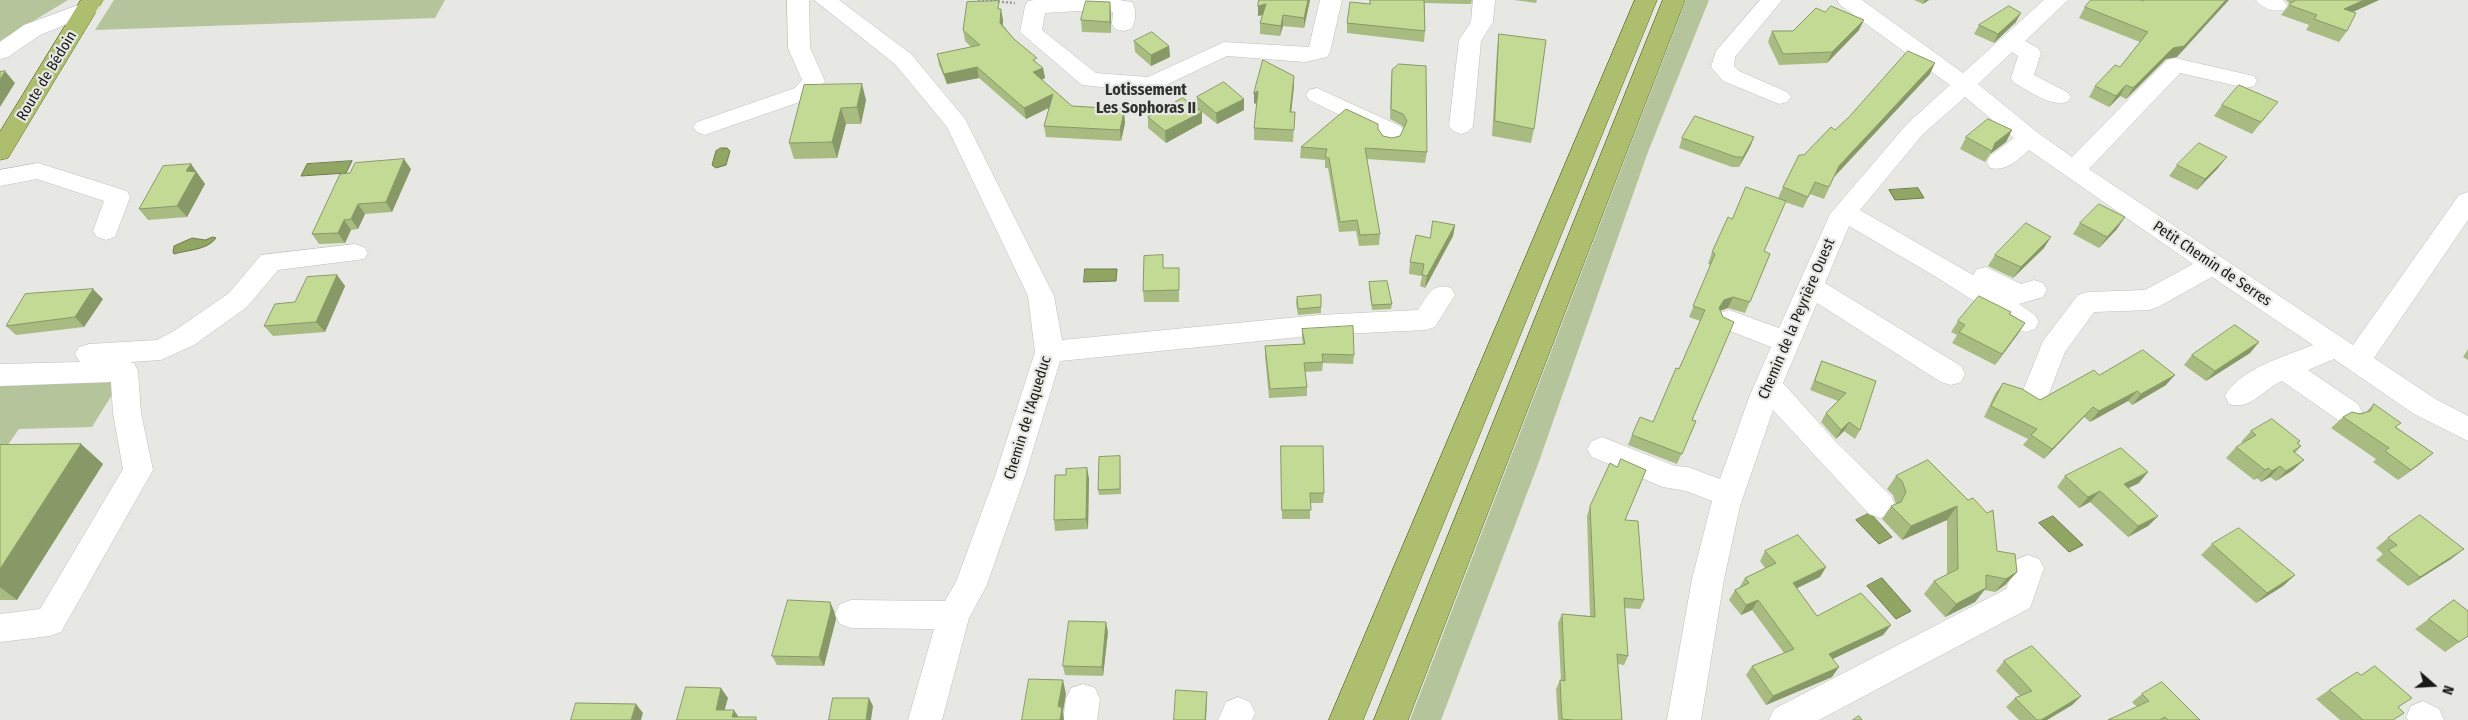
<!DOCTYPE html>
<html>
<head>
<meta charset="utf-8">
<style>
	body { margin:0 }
	#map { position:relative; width:2468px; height:720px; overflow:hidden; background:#e7e8e4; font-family:"Fira Sans Condensed",sans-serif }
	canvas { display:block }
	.north { position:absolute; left:2408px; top:660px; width:50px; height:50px; -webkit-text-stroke:4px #e7e8e4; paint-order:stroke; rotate:109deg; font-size:14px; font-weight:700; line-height:20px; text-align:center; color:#181817 }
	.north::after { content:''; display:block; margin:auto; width:18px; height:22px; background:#181817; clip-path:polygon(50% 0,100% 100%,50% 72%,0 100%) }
</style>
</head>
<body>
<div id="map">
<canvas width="2468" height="720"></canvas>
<div class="north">N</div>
</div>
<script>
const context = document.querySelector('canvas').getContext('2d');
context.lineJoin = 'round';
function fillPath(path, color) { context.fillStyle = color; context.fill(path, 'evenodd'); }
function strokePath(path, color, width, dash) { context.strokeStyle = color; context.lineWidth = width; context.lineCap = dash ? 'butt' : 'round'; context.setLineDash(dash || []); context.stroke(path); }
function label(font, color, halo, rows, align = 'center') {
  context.font = font + ' "Fira Sans Condensed",sans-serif'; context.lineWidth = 4.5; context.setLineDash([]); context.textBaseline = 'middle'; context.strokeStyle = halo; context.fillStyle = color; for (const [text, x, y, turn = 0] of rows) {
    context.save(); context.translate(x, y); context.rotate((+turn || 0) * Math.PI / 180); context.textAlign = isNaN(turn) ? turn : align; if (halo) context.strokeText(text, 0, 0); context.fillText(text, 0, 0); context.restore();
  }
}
const green = new Path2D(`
	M0,0h68l-68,41z
	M114,0h331l-10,18 -340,12z
	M1686,0h23l-61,152 -111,315 -96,253h-31z
	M43,379l77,3 -28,45 -73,2 -19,27v-73z`);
const water = new Path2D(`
	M721,148h6l3,3 -4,14 -10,3 -4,-3 4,-14z
	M352,161l-6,12 -45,3 6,-12z
	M1918,188l6,10 -29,2 -6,-10z
	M213,237l3,1c-8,12 -29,12 -42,16l-1,-2 1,-6 18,-8 13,2z
	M1085,269h32l-1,12 -32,1z
	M1870,513l22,24 -13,7 -23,-24z
	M2053,516l30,29 -14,7 -30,-29z
	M1882,578l29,33 -15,8 -29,-33z`);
const path = new Path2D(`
	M978,0l37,3`);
const minor = new Path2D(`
	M787,0h22l1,48 15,33 -14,17 -98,34 -8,3 -8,-3 -4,-5 4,-5 98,-34 7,-8 -14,-32z
	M814,0h25l72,54 54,65 89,177 8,44 257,-25 99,-5c10,-14 14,-28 33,-22l4,7 -20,32 -9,3 -107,5 -259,26 -35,115 -39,111 -17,31 -27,102h-34l26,-91 -83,-1 -11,-4 -5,-10 5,-10 11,-4 94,1 11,-19 39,-106 40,-124 -7,-56 -81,-169 -52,-63z
	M1034,0h85l13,2c5,8 4,20 -1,27l-8,2 -8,-2 -3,-5 1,-12 -17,-2 -51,3 -3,17 54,43 52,4 76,-35 85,5 11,-47h22l-12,52 -3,5 -22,5 -78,-6 -76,36 -69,-7 -62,-53 5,-26 3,-5z
	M1473,0h22l-2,22 -12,19 -8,85 -4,5 -8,3 -8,-3 -4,-5 10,-86 12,-18z
	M1760,0h22l-47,57 -1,9 5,5 48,21 4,5 -4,5 -8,2 -56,-23 -12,-14 5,-16z
	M1837,0h25l101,73 81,-73h24l-43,41 13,7 3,5 -7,22 33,17 4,5 -4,5c-18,5 -37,-11 -53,-19l-3,-5 7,-22 -6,-4 -34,32 59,48 35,25 95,-97 8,-2 79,18 3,5 -3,5 -8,2 -66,-15 -91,96 264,176 106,-150 9,-3v28l-94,138 60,40 34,18v25l-54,-27 -80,-55 -26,11 50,34 4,8 -4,8 -10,3 -10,-3 -56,-39c-19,8 -31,30 -53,23l-4,-8c14,-27 61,-40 88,-51l-101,-68 -54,30 -9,3 -55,2 -29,40 -19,49 -10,3 -10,-3 -4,-8 21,-52 35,-46 9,-3 58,-2 48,-26 -164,-114c-12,10 -22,22 -39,18l-3,-6 3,-6 24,-18 -49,-41 -42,37 -63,76 113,65 4,-6 9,-2 35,17 13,-4 9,3 4,7 -4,7 -24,7 16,11 4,7 -4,7 -9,3 -9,-3 -79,-51 -89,-52 -24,57 136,83 4,8 -4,8 -10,3 -10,-3 -124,-79 -34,80 52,58 56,55 4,9 -4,9 -11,4 -11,-4 -96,-104 -33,96 -16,73 -23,141h-34l25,-141 20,-78 -26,-10 -23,-4 -71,-30 -5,-8 5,-8 10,-4 73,29 13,1 32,12 30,-84 21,-48 -51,-20 -4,-7 4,-7 9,-3 50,18 51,-114 77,-90 43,-39 -110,-80z
	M2256,0h27l4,5 -3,5c-11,2 -21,-1 -28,-10z
	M89,1l8,1 3,5 -3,5 -57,23 -32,22 -8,2v-17l24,-17z
	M1317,88l83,38 4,5 -6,14 -8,2 -8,-2 -4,-6 1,-5 -70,-34 -3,-5 3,-5z
	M38,163l89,28 3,6 -15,40 -9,3 -9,-3 -4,-6 11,-30 -67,-22 -37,7v-16z
	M355,244l9,3 4,6 -4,6 -86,11 -31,37 -53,38 -33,15 -31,2 4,1 4,8 3,42 12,57 -92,162 -11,4 -50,6v-28l40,-5 83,-140 -10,-56 -2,-31 -111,4v-22l80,-2 -5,-8 4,-7 10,-3 68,-4 17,-9 55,-38 32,-38z
	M2028,555l11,4 5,9 -14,40 -211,112h-50l5,-11 232,-120 11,-30z
	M1083,684l12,4 5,11 -3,21h-34l3,-21 5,-11z
	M1238,697l12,5 5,11 -3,7h-34l8,-18z
	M2423,701l16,8 5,11h-36l-2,-3 5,-11z`);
const major = new Path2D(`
	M81,0h22l-95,158 -8,2v-28z
	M1635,0h22l-294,720h-34z
	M1663,0h22l-277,720h-34z`);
const wall = new Path2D(`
	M1259,0h51l-6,28 -21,-2 -3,10 -20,-2v-11l3,-8 -5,1z
	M1370,0h102l-1,4h-7l-39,-1v28l-1,11 -77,-9v-10l23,-19z
	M1514,0h23l-1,3z
	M1914,0h15l-6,4z
	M2140,0l37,57 -11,2 -40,40 -6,-3 -11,11 -20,-10 6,-11 25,-19 20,-25 -61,-24 6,-11z
	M2286,0h93l-26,12 -6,19 -8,11 -33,-12 3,-5 -28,-10 9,-11z
	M1110,2l1,31 -29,-1 -1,-12z
	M1000,9l3,11v5l11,14 23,24 6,5 2,10 -3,2 30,26 50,3v3h2l1,11 -4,18 -75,-4 -2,-11 5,-18 -23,11 -47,-41 -32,6 -8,-19 -2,-11 34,-7 -6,-6 -2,-11z
	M2016,22l-22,21 -20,-9 5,-9z
	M1859,30l-32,33 -48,2 -11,-23 4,-11z
	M1499,34l35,95 -3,14 -39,-7 5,-87z
	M1134,41l35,5 1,11 -19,9 -16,-14z
	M1392,70l35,82 -2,11 -58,-4 13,75 -1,11 -20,1 -3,-15 -17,1 -11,-64h-3v-8l-25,-2 1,-11 77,-18 5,7 9,2 8,-2 4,-8 -3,-3 -11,-6 1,-39z
	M1930,74l-96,103 -10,22 -14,-5 -7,14 -18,-6 -21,49 6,3 -25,59 -17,-5 -8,3 -28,109 4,1 -19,43 -49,-19 4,-10 21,-13 26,-53 21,-48 -11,-4 22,-52 -3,-1 4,-12 20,-33 46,-21 5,-11 21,-32 31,-25z
	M1294,76l-3,36h4l-2,30 -39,-2v-12l3,-25 -3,1z
	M804,85l62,15 -5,24h-15l-9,34 -43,1 -5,-16z
	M1197,97l47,2v11l-27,14 -20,-16z
	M2222,105l47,8 -17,21 -38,-18z
	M1202,112v11l-36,20 -18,-15v-11z
	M2012,130l-6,12 -16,12 -5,8 -25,-13 6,-12z
	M1754,137l-4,10 -11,20h-7l-53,-19 3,-10z
	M191,164l14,20 -18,33 -39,3 -9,-11z
	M2177,165l41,3 -21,22 -28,-14z
	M411,169l-19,43 -27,2 -7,15 -7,1 -6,13 -26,1 -7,-10z
	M2080,223l37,6 -18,19 -26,-14z
	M1455,225l-2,11 -28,52 -5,-2 2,-10 -13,-2 1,-12 20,-24z
	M2044,248l-31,30 -25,-12 7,-11z
	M1179,268v34h-35l-1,-11z
	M337,275l8,11 -20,46 -52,4 -9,-10 31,-24z
	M1369,282l23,22 -1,5 -19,1 -3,-22z
	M1297,297l24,10v6l-23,2 -2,-12z
	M103,299l-19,28 -68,8 -10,-9z
	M2010,314l15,9 -30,42 -43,-22 5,-8 -6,-3 7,-11z
	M1302,329l52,26 -1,9 -30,-1 -1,8 -17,1 2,15v9l-38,2 -4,-42v-10l38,-2 -1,-5z
	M2259,342l-9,11 -44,28 -22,-16 8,-10z
	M2468,349v11l-5,-3z
	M1822,361l54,20 -16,49 -5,9 -11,-8 -8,8 -15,-17 5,-9 12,-12 -28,-11 8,-20z
	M2099,375l67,10 -34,20 -4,-4 -38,21 -6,-5 -40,42 -21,-14 5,-6 -44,-22 11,-23 8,-11 37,17z
	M2374,404l22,23 37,26 -13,11 -22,16 -25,-18 3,-3 -45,-31 12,-11 23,-5z
	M2251,431l49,10 -2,2 3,3 -6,7 -2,17 -17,11 -6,-4 -9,5 -4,-4 -3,2 -28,-22 10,-11 7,-4 -2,-1z
	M81,444l22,20 -86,136h-17v-155z
	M1281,446l43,47 -1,10h-13v16h-28z
	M1120,456l1,38 -22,1 -1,-5z
	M1928,460l69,91 20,21 -12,13 -10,7 -11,-2 -9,12 -30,15 -21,-23 10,-13 13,-7v-54l-45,20 -20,-21 9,-13 5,-2 -3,-9 -6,-6 9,-13z
	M1087,468l2,11 -1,50 -33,2 -1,-11 12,-45z
	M2065,476l74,7 -11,5 30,28 -10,10 -20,11 -38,-35 -11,6 -22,-21z
	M1590,506l35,14 19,80 -4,9 -16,-1 4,48 -4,9 -6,-1 4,56h-64l-2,-31 4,-9 1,1 -3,-58 4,-9 28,2 -3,-100z
	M2388,538l63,21 -43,27 -32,-26 7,-6 -7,-6z
	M2212,544l83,31 -12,11 -27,17 -55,-48z
	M1765,551l61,16 -6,10 -23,11 20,28 74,9 -8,10 -50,24 -1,18 -66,28 -20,-30 6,-9 32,-13 -32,-43 -11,5 -12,-15 6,-10 4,-2 6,-10 20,-10 -5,-7z
	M2454,600l14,36 -23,16 -30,-23z
	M830,602l4,9 2,8 -12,47 -47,-1 -5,-9z
	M1108,632l-5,44 -38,-1 -2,-9z
	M2004,661l77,35 -9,9 -25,15h-28l-13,-13 9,-9 5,-2 -24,-25z
	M2329,690l69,17 -5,13h-53l-24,-21z
	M2142,694l58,26h-92l29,-13 -5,-5z`);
const shadedWall = new Path2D(`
	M1308,0h2l-6,28v-10z
	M1925,0h4l-6,4z
	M2226,0h3l-52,57 -11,2 -40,40 7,-11 40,-40z
	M2364,0h15l-42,19 7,-10z
	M1110,2l1,12v19l-1,-11z
	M1266,4v10l-8,2v-10z
	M1001,9l2,11 -1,13 -2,-10z
	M2021,13l-5,9 -22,21 4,-9z
	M1283,15v11l-3,10 1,-10z
	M1864,20l-5,10 -32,33 5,-11z
	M1169,46l1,11 -19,9v-11z
	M1935,63l-5,11 -96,103 -10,22 15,-33z
	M977,67l2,11 -32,6 -3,-10z
	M1043,68l2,10 -10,5 -2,-11z
	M5,71l10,12 -15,24v-27z
	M1294,76v11l-4,36v-11z
	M862,84l4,16 -5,24 -4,-17z
	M2126,85l-6,11 -11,11 7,-11z
	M1258,91v11l-4,2v-11z
	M1053,94l1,11 -28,14 -2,-11z
	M1244,99v11l-27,14 -1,-11z
	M841,108l5,16 -9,34 -5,-16z
	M1122,109l1,8 1,-5 1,11 -4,18 -1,-11z
	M1202,112v11l-36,20 -1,-12z
	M2012,130l-6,12 -16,12 5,-11z
	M1754,137l-4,10 -11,20 4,-10z
	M2227,157l-9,11 -21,22 8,-11z
	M404,159l7,10 -19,43 -6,-10z
	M191,164l14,20 -18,33 -10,-11 9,-35z
	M358,204l7,10 -7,15 -7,-10z
	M2125,217l-8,12 -18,19 8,-11z
	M344,220l7,10 -6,13 -7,-10z
	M1455,225l-2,11 -28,52 2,-12z
	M2051,237l-7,11 -31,30 8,-11z
	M337,275l8,11 -20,46 -9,-10z
	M93,289l10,10 -19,28 -9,-10z
	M1733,297l-5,11 -9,3v-3l5,-8z
	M2025,323l-7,11 -23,31 7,-11z
	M2259,342l-9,11 -44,28 9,-10z
	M2175,375l-9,10 -34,20 9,-11z
	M2137,391l-9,10 -38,21 9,-11z
	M2093,407l-9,10 -40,42 8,-10z
	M1849,422l-5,9 -8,8 5,-9z
	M81,444l22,20 -86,136 -17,-13v-18z
	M2433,453l-13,11 -22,16 13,-10z
	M2304,460l-11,10 -17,11 10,-10z
	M2280,466l-10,11 -9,5 11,-11z
	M1087,468l2,11 -1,50 -2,-10z
	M2268,468l-11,10 -3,2 11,-10z
	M2148,472l-9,11 -25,12 10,-11z
	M2100,491l-10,11 -11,6 9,-11z
	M1957,506l-10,14 -45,20 9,-14z
	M2158,516l-10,10 -20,11 10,-11z
	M2464,549l-13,10 -43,27 12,-9z
	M1826,567l-6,10 -33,16 6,-10z
	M2017,572l-12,13 -10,7 11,-13z
	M2295,575l-12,11 -27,17 11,-10z
	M1986,588l-11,14 -30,15 11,-13z
	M1758,600l-6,10 -11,5 5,-10z
	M830,602l4,9 2,8 -12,47 -5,-9z
	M1106,622l2,10 -5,44 -1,-9z
	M1891,625l-8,10 -61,29 7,-10z
	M1839,667l-7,10 -66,28 7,-9z
	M1063,680l3,14 -3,18 1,8h-4l-2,-14z
	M721,688l7,10 -6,22 -6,-10z
	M1207,692v9l-1,19h-1z
	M2081,696l-9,9 -25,15h-6z
	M869,698l4,8 -2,14h-5z
	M636,704l7,9 -2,7h-10z
	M734,710l6,9 -8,-2z`);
const building = new Path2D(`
	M1259,0h49l-4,18 -21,-3 -2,11 -21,-3 6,-19 -8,2z
	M1370,0h54l1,31 -78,-8 3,-21 20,2z
	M2091,0h49l3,1 1,-1h82l-42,46 -11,2 -40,40 -7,-3 -10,11 -21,-10 20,-21 5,2 28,-35 -63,-25z
	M2296,0h68l-20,9 12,4 -9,18 -33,-12 3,-4 -28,-10z
	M999,1l-1,8h3l-1,14 14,16 23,19 -4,2 10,8 -10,4 39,34 50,3 -1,3h3l-4,18 -76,-4 9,-32 -29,14 -47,-41 -33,7 -7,-20 43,-9 -17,-15 4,-28z
	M1086,1l24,1v20l-29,-2z
	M1831,6l33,14 -32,32 -49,2 -11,-23h21l23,-23 9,4z
	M2009,6l12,7 -23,21 -19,-9z
	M1152,32l17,14 -18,9 -17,-14z
	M1499,34l47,6 -12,89 -39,-8z
	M1908,51l27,12 -96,103 -10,21 -14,-5 -7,15 -25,-10 16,-32h5l27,-28 4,3 14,-13z
	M1263,60l31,16 -4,36h5l-1,18 -40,-2 4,-37 -4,2z
	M1399,64l27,2 1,86 -62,-4 15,86 -20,1 -3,-15 -17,2 -11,-64 -4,-1 2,-8 -26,-2 45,-38 32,15v5l5,7 9,2 8,-2 7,-15 -4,-7 -12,-5 1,-39z
	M5,71l-5,9v-8z
	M1224,82l20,17 -28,14 -19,-16z
	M862,84l-5,23 -16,1 -9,34 -43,1 15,-58z
	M2239,85l39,17 -17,20 -39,-17z
	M1183,98l19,14 -37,19 -17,-14z
	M1695,116l59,21 -11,20h-7l-54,-19z
	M1988,119l24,11 -17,13 -3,8 -26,-14z
	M2199,143l28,14 -22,22 -28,-14z
	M404,159l-18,43 -28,2 -7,15 -7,1 -6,13 -26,1 28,-60 10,-1 5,-10z
	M191,164l-5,7 10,1 -19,34 -38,3 24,-43z
	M1746,187l40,14 -22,50 6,3 -20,48 -17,-5 -9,3 -5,8 4,9 11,5 -42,98 4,1 -14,33 -50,-19 8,-18 13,5 23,-54 3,1 26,-59 -12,-4 22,-52 -3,-2 16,-35 4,2z
	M2099,204l26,13 -18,20 -27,-14z
	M1433,221l22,4 -28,51 -5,-1 2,-11 -14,-2 6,-27 14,3z
	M2026,223l25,14 -30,30 -26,-12z
	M1163,255v13h16v22l-36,1 1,-35z
	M337,275l-21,47 -52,4 11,-22 20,-2 12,-25z
	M1387,281l5,23 -20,1 -3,-23z
	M93,289l-18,28 -69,9 19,-32z
	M1321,295v12l-23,2 -1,-12z
	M1979,296l32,16 -2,2 16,9 -23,31 -43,-22 6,-7 -7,-4z
	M2235,325l24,17 -44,29 -23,-16z
	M1353,326l1,29 -32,-1 1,8 -19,1 3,24 -37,2 -5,-43 40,-2 -3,-15z
	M2143,350l32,25 -34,19 -4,-3 -38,20 -6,-4 -41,42 -21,-14 6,-6 -46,-23 12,-23 19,6 18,11 54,-30 5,5z
	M1822,361l54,20 -16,49 -11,-8 -8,8 -15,-17 20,-20 -31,-12z
	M2374,404l27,19 -6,4 38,26 -22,17 -26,-19 4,-3 -46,-31 9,-5 8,2 10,-3z
	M2272,419l28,22 -3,2 4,3 -8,5 11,9 -18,11 -6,-5 -8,5 -4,-3 -3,2 -29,-23 20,-12 -5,-4z
	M81,444l-81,125v-124z
	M1281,446h42l1,47h-14l1,17h-29z
	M2121,448l27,24 -24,12 34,32 -20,10 -38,-35 -12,6 -23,-21z
	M1120,456v33l-22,1 1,-33z
	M1621,459l25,11 -21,50 13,1 6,79 -20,-2 4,58 -11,-2 5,66h-49l-11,-1 -2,-39 5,1 -3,-67 33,3 -5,-111 20,-43 7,4z
	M1928,460l40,40 5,-2 14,15 6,-3 4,41 18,3 2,18 -11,7 -20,-4v13l-30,16 -22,-23 24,-12 -1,-63 -46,20 -20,-20 10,-4 5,-10 -4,-11 -6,-5z
	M1087,468l-1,51 -32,1 1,-45h11v-6z
	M2420,515l44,34 -44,28 -32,-27 9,-5 -9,-7z
	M2239,528l56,47 -28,18 -55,-49z
	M1798,535l28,32 -33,16 24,33 44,-23 30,32 -62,29 10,13 -66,29 -21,-30 42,-17 -36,-49 -12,5 -11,-15 14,-7 -4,-5 31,-15 -11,-12z
	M788,600l42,2 1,8 -12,47 -47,-1z
	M2454,600l14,11v25l-9,6 -30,-23z
	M1069,621l37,1 -4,45 -39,-1z
	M2032,646l49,50 -40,24h-4l-22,-22 17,-7 -28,-30z
	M2375,666l37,32 -14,9 6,6 -11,7h-30l-34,-30 28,-18 4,3z
	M1029,679l34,1 -5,26 4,2 -2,12h-38z
	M2162,682l38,38h-32l-3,-3 -5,3h-52l41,-19 -7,-7z
	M686,687l35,1 -5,22h18l-2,7h24v3h-79z
	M1176,690l31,2 -2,28h-31z
	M833,698h36l-3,22h-37z
	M576,703l60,1 -5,16h-60z
	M1859,716l3,4h-9z`);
const streetNames = [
	["Route de Bédoin",47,76,-59],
	["Petit Chemin de Serres",2212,264,34],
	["Chemin de la Peyrière Ouest",1797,319,-67],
	["Chemin de l'Aqueduc",1028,418,-73]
];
const neighbourhoodNames = [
	["Lotissement",1146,91],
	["Les Sophoras II",1146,109]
];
fillPath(green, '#b5c49b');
fillPath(water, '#91a663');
strokePath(water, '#6d7b4c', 1);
strokePath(minor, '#bdbfbb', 1);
strokePath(major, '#556912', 1);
strokePath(path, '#9c9d9a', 2.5, [2, 2]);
fillPath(minor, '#fff');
fillPath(major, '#adbf6f');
fillPath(wall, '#a8bb80');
fillPath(shadedWall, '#889968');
fillPath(building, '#c3da95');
strokePath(building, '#889968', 1);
label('15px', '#181817', '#e7e8e4', streetNames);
label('bold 16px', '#31332f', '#e7e8e4', neighbourhoodNames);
</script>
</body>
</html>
